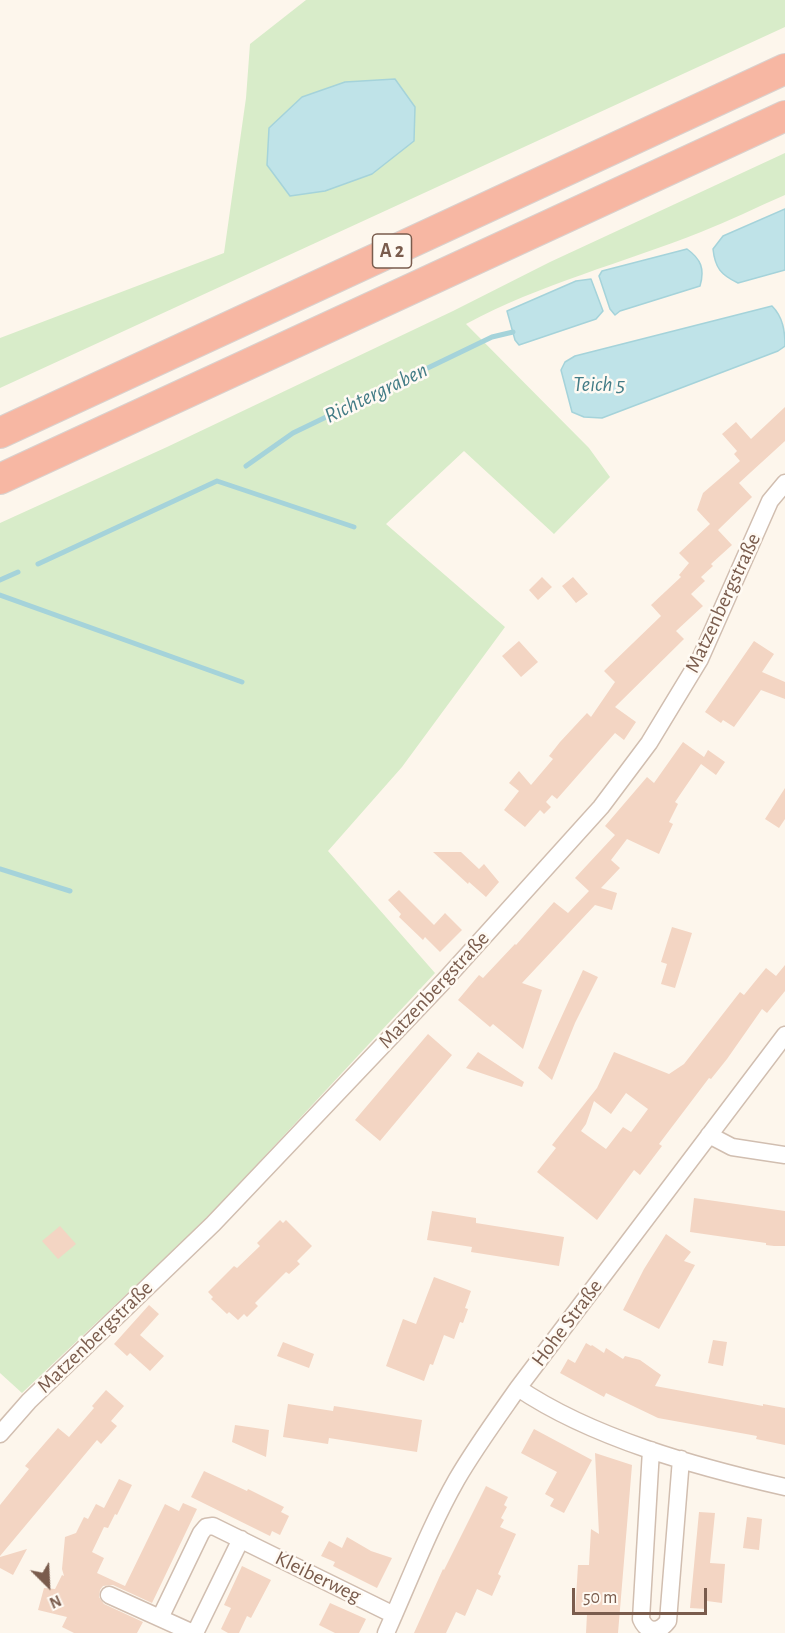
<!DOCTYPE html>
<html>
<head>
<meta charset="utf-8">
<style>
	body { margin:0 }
	#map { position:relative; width:785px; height:1633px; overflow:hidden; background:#fdf6ec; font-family:"Alegreya Sans",sans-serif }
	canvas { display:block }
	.north { position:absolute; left:18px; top:1555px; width:60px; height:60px; -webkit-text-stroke:4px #fffaf3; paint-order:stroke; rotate:156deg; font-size:16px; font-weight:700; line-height:24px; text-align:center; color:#7a5c4d }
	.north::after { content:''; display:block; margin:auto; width:21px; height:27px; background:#7a5c4d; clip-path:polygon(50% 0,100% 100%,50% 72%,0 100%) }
	.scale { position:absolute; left:572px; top:1588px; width:135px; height:27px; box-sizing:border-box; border:3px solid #7a5c4d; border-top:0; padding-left:8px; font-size:18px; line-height:21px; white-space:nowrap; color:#7a5c4d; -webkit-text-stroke:4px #fffaf3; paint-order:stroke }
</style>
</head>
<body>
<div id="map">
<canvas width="785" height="1633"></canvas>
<div class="north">N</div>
<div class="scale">50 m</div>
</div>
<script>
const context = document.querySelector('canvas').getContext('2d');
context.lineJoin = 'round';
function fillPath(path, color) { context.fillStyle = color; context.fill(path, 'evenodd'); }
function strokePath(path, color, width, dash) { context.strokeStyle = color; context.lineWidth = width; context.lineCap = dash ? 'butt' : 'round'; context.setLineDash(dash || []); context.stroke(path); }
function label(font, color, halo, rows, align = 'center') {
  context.font = font + ' "Alegreya Sans",sans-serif'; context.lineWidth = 5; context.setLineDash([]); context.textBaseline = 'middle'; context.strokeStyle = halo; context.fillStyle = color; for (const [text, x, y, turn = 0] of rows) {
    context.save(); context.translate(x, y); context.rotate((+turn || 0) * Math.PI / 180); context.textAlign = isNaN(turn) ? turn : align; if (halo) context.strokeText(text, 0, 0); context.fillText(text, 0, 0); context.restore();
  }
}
const green = new Path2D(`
	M306,0h479v27l-785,361v-50l224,-85 22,-155 4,-54zM345,82l69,59 -42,33 -47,17 -56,-63 34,-31z
	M785,153v42c-28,12 -56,26 -84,37 -78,31 -161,52 -235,92l123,124 21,29 -56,57 -90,-83 -78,73 119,103 -103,140 -74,84 107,122 -227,244 -186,176 -22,-20v-850l167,-76 286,-136 97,-49z`);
const water = new Path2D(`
	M395,79l20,28 -1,34 -42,33 -47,17 -35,5 -23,-31 2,-37 33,-31 43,-15z
	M785,209v61l-47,13c-17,-8 -23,-15 -25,-34l10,-13z
	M687,249c14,10 18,20 13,37l-80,25 -5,4 -5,-6 -11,-33 3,-5z
	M591,279l12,32 -7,8 -77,26 -4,-5 -8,-29 69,-30z
	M772,306c11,11 13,25 13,40l-7,5 -176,67 -18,-1 -12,-5 -11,-42 4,-8 10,-6z`);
const stream = new Path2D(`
	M246,466l47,-33 199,-96 21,-5
	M38,564l179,-83 137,46
	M0,580l18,-8
	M0,595l242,87
	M0,869l70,22`);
const building = new Path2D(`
	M785,407v34l-46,42 13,14 -34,33 14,15 -21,19 2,2 -12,11 4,4 -14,13 12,12 -27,25 8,8 -69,68 21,15 -12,18 -9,-7 -58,66 -5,-4 -6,7 5,5 -7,7 -4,-4 -15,17 -21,-17 15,-19 -10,-8 10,-12 12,14 22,-26 -4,-3 11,-14 27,-29 4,4 24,-35 -11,-11 57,-55 -10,-11 30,-28 -2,-2 10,-12 -10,-10 31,-29 -13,-14 6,-17 37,-32 -6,-7 3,-3 -15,-17 14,-12 15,17z
	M542,577l10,10 -14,13 -9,-10z
	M573,577l15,17 -12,9 -14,-17z
	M519,641l19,21 -17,15 -19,-21z
	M754,641l20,13 -12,18 23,10v17l-24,-9 -27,37 -11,-7 -2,3 -16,-11z
	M683,742l21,15 4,-7 17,12 -9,13 -15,-11 -26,38 3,2 -9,18 4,2 -14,30 -32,-15 -16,21 9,8 -19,20 16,5 -5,17 -17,-5 -73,78 20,7 -19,59 -30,-25 -3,3 -32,-27 21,-25 4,3 32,-34 1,1 38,-43 14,11 21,-22 -14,-13 40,-43 -10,-9 42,-49 7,6z
	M785,788v31l-6,9 -14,-9z
	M433,852h28l18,17 5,-5 15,18 -13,15 -17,-15 -1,2z
	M399,890l35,35 11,-12 17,17 -22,22 -15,-15 -2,3 -24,-23 2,-3 -13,-14z
	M672,927l20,6 -17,55 -14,-4 6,-20 -6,-2z
	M785,965v26l-18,22 -5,-4 -35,50 -16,20 -2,-1 -50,66 3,2 -22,29 -6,-5 -37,50 -60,-48 19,-24 -4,-3 45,-57 17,-36 55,22 15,-10 56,-72 4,3 22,-27 10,8zM626,1093l22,16 -17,23 -8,-5 -17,22 -25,-18 5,-7 8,-23 17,13z
	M583,970l15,7 -23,46 -23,57 -14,-12z
	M428,1034l24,21 -72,86 -25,-21z
	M478,1052l46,30 -2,5 -56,-19z
	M694,1198l91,13v35h-11l-8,-1v-2l-76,-11z
	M432,1211l44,7v5l88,14 -5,29 -88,-14 1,-5 -45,-7z
	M280,1220l3,3 3,-3 26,26 -15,15 3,3 -11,10 -3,-2 -31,31 3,3 -11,11 -3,-3 -6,6 -9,-8 -2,2 -16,-15 2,-2 -5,-5 26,-26 3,2 23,-22 -3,-3z
	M60,1226l16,18 -18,15 -16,-18z
	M666,1234l25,18 -7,9 11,4 -36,64 -36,-19 21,-41z
	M434,1277l37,14 -6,17 3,1 -5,14 -3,-1 -6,17 -10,-4 -11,30 -3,-1 -6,17 -38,-15 17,-47 13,5z
	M149,1305l10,9 -19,21 24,21 -14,15 -20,-18 -3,3 -13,-12z
	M713,1340l14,2 -4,24 -15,-3z
	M283,1342l31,12 -5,14 -32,-12z
	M586,1343l5,3 1,-1 12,8 2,-5 17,11 2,-3 15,4 21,15 -6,11 108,20v-2l22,4v37l-29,-6 1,-3 -99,-18 -52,-25 -2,4 -44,-24 8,-14 7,4z
	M106,1390l18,16 -13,15 6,5 -16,18 -4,-4 -97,116v-51l29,-36 -4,-3 33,-38 11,9 25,-29 -2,-2z
	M288,1404l45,7 1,-5 88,14 -5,32 -88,-14 -1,6 -45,-7z
	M235,1425l34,5 -3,27 -34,-15z
	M534,1429l58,31 -28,53 -14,-7 4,-7 -9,-5 12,-22 -36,-19z
	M595,1453l37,12 -14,168h-32l1,-19h-12l3,-49h11l2,-36 8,5z
	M204,1471l43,20 1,-2 36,18 -3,5 8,4 -9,19 -8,-4 -2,5 -79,-39z
	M119,1479l13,6 -15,30 -2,-1 -7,14 -4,-1 -12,25 12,6 -7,15 28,13 40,-82 14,7 4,-8 14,6 -45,94 -39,-18 -10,1 -3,4 -1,7 5,7 39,18 -6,11h-63l-12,-6 5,-10 -29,-7 6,-22 11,1 7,-14 2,1 -2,-7 3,-32 11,-4 8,-16 4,2 8,-15 8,4z
	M486,1486l22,11 -4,8 3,2 -6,11 3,2 -4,7 16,7 -18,40 3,2 -9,20 -15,-7 -12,27 -9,-4 -10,21h-32l29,-64 1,1z
	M699,1512l16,1 -5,50 15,1 -3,39 -15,-2 -1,8 -16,-1z
	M747,1517l15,2 -3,31 -16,-2z
	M347,1537l24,14 21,7 -15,30 -44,-22 2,-4 -14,-6 8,-15 13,7z
	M27,1549l-14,26 -13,-7v-11z
	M242,1566l29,14 -20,38 -4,-2 -8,17h-11l-7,-4 10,-21 -7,-3z
	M330,1603l36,16 -7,14h-24l-16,-8z`);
const minor = new Path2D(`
	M709,1135l23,12 53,8
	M518,1388c74,50 179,79 267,99
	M0,1434l29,-33 184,-177 230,-242 158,-175 48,-64 51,-84 70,-158 15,-18
	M651,1450l-10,169c6,14 18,14 27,2l13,-162
	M109,1595l84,38
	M160,1618l41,-85 5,-6 7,-1 181,89
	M195,1633l46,-94
	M386,1633c23,-51 43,-105 71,-154 18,-31 40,-61 61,-91l267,-353`);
const motorway = new Path2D(`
	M0,433l785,-364
	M0,479l785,-363`);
const shields = [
	[392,251,39]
];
const shieldNames = [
	["A 2",392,251]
];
const streetNames = [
	["Matzenbergstraße",723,603,-65],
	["Matzenbergstraße",434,990,-47],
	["Hohe Straße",567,1323,-53],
	["Matzenbergstraße",95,1337,-44],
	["Kleiberweg",318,1577,26]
];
const waterNames = [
	["Teich 5",599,384],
	["Richtergraben",376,393,-26]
];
fillPath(green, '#d8ecc9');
fillPath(water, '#bfe3e8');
strokePath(water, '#a5d3da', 1.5);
strokePath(stream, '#a5d3da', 5);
fillPath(building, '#f3d5c3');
strokePath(minor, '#d1beb0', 19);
strokePath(motorway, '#dad1cd', 32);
strokePath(minor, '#fff', 16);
strokePath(motorway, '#f7b7a3', 30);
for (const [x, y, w] of shields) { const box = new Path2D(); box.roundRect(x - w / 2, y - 17, w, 34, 4.5); context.fillStyle = '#fffaf3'; context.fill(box); strokePath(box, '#7a5c4d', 1.5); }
label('bold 20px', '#7a5c4d', null, shieldNames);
label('21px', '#7a5c4d', '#fffaf3', streetNames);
label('italic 22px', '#437c86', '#fffaf3', waterNames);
</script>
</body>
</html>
